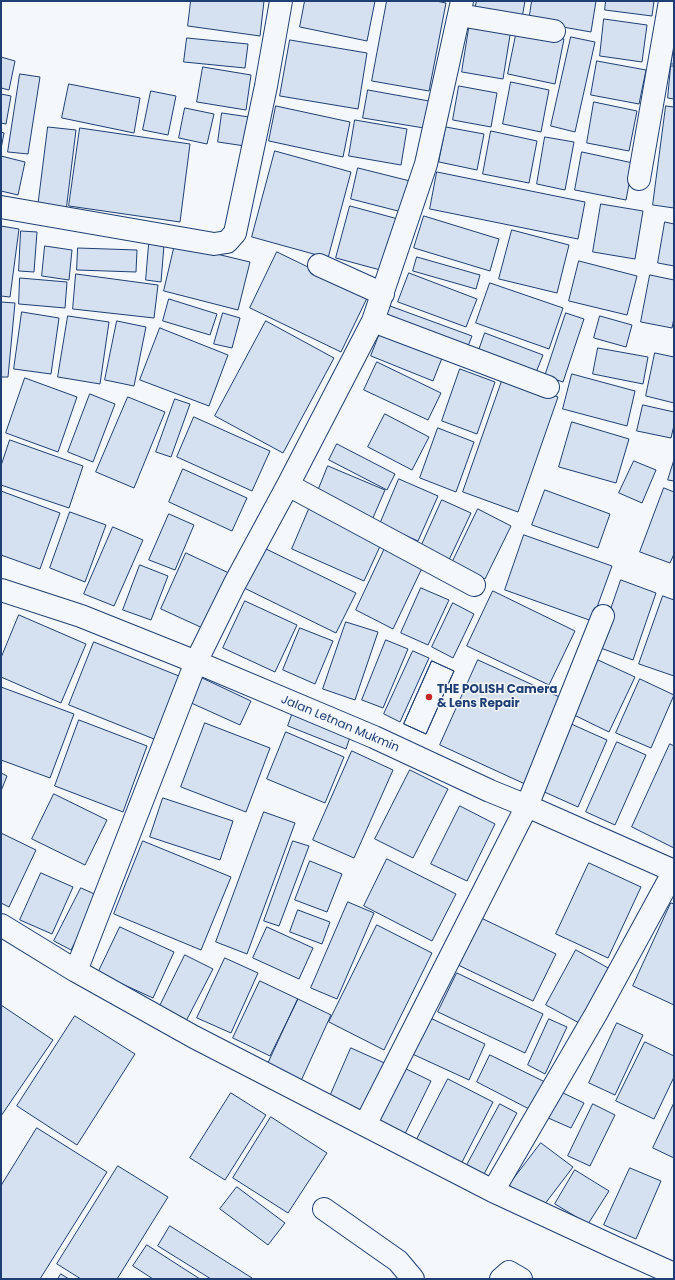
<!DOCTYPE html>
<html>
<head>
<meta charset="utf-8">
<style>
	body { margin:0 }
	#map { position:relative; width:675px; height:1280px; overflow:hidden; background:#f4f7fb; font-family:Poppins,sans-serif }
	canvas { display:block }
	.frame { position:absolute; inset:0; border:2px solid #1d3f73; pointer-events:none }
</style>
</head>
<body>
<div id="map">
<canvas width="675" height="1280"></canvas>
<div class="frame"></div>
</div>
<script>
const context = document.querySelector('canvas').getContext('2d');
context.lineJoin = 'round';
function fillPath(path, color) { context.fillStyle = color; context.fill(path, 'evenodd'); }
function strokePath(path, color, width, dash) { context.strokeStyle = color; context.lineWidth = width; context.lineCap = dash ? 'butt' : 'round'; context.setLineDash(dash || []); context.stroke(path); }
function label(font, color, halo, rows, align = 'center') {
  context.font = font + ' Poppins,sans-serif'; context.lineWidth = 3; context.setLineDash([]); context.textBaseline = 'middle'; context.strokeStyle = halo; context.fillStyle = color; for (const [text, x, y, turn = 0] of rows) {
    context.save(); context.translate(x, y); context.rotate((+turn || 0) * Math.PI / 180); context.textAlign = isNaN(turn) ? turn : align; if (halo) context.strokeText(text, 0, 0); context.fillText(text, 0, 0); context.restore();
  }
}
const building = new Path2D(`
	M191,1h73l-4,35 -72,-10z
	M305,1h70l-8,40 -67,-14z
	M387,1h49l10,2 -17,88 -57,-10z
	M477,1h48l-3,17 -47,-9z
	M532,1h64l-5,31 -62,-11z
	M606,1h48l-2,15 -47,-6z
	M604,19l43,6 -5,37 -42,-6z
	M470,22l41,7 -8,50 -41,-7z
	M517,30l47,9 -9,45 -47,-10z
	M571,37l24,5 -20,90 -24,-6z
	M187,38l61,6 -3,24 -61,-6z
	M290,40l77,13 -9,56 -78,-13z
	M674,42v22h-3z
	M1,57l14,4 -6,29 -8,-2z
	M597,61l49,9 -7,34 -48,-9z
	M671,66h3v33l-6,-1z
	M203,67l48,8 -5,35 -49,-8z
	M20,74l20,3 -12,77 -20,-2z
	M511,82l38,8 -8,42 -38,-8z
	M69,84l71,14 -6,35 -72,-15z
	M459,86l38,7 -6,34 -38,-7z
	M368,90l61,11 -5,27 -61,-10z
	M151,91l25,5 -8,39 -25,-5z
	M1,94l10,2 -5,28 -5,-1z
	M594,102l43,9 -8,40 -42,-8z
	M276,106l74,16 -7,35 -74,-16z
	M666,106l8,1v101l-21,-3z
	M185,108l29,6 -7,30 -28,-6z
	M222,113l27,4 -4,29 -27,-4z
	M355,120l52,9 -6,36 -52,-9z
	M48,127l28,3 -10,81 -28,-4z
	M446,127l38,7 -7,36 -38,-8z
	M80,128l110,16 -10,78 -111,-16z
	M491,131l46,10 -8,42 -46,-9z
	M1,132l3,1 -3,16z
	M545,137l29,5 -9,48 -28,-6z
	M275,151l76,21 -23,86 -76,-21z
	M582,152l51,11 -7,37 -51,-10z
	M1,156l24,6 -7,33 -17,-4z
	M358,168l52,13 -8,31 -51,-13z
	M437,172l148,30 -7,37 -148,-30z
	M601,204l42,7 -8,48 -42,-7z
	M350,206l48,13 -14,52 -48,-13z
	M424,216l75,23 -9,32 -76,-23z
	M665,222l9,2v42l-16,-3z
	M1,226l18,3 -9,68 -9,-1z
	M512,230l57,15 -12,48 -58,-14z
	M21,231l16,1 -3,40 -15,-1z
	M149,244l15,1 -3,37 -15,-2z
	M175,244l75,18 -12,48 -74,-19z
	M45,246l27,4 -3,30 -27,-4z
	M78,248l59,2 -1,22 -59,-2z
	M277,252l91,44 -27,56 -91,-44z
	M417,257l63,18 -4,14 -63,-18z
	M579,261l58,15 -10,39 -58,-14z
	M409,273l68,26 -11,28 -68,-25z
	M76,274l82,11 -4,33 -81,-9z
	M650,275l24,5v38l-2,10 -31,-6z
	M20,278l47,4 -2,26 -46,-4z
	M490,283l73,25 -14,41 -73,-26z
	M169,299l48,15 -7,21 -47,-14z
	M1,302l14,1 -7,74h-7z
	M390,306l82,30 -6,15 -82,-30z
	M22,312l37,6 -8,56 -37,-5z
	M223,313l17,5 -8,30 -18,-4z
	M566,313l18,6 -21,63 -18,-6z
	M68,316l41,6 -9,62 -42,-7z
	M600,316l32,9 -6,22 -32,-9z
	M117,321l29,6 -12,59 -29,-6z
	M266,321l68,37 -51,95 -68,-37z
	M160,328l68,27 -19,51 -69,-26z
	M380,333l62,25 -9,23 -62,-25z
	M485,333l58,22 -8,20 -57,-22z
	M598,348l50,9 -5,27 -50,-10z
	M655,353l19,4v46l-28,-7z
	M377,362l64,31 -13,27 -64,-30z
	M460,369l35,13 -18,52 -35,-13z
	M572,374l63,17 -8,35 -64,-17z
	M25,378l52,19 -19,55 -52,-19z
	M503,378l55,19 -40,115 -55,-20z
	M90,394l25,10 -22,58 -25,-10z
	M128,397l37,15 -31,76 -38,-16z
	M175,399l15,5 -19,53 -15,-5z
	M643,405l31,7v13l-3,13 -34,-7z
	M385,414l44,23 -17,33 -44,-23z
	M194,417l76,34 -18,40 -75,-34z
	M572,422l57,17 -13,44 -57,-16z
	M438,428l36,14 -18,50 -36,-14z
	M10,440l73,26 -14,42 -68,-23v-19z
	M337,444l58,30 -8,16 -58,-30z
	M674,460v21l-6,-1z
	M634,461l22,9 -14,33 -23,-10z
	M328,466l57,24 -13,30 -56,-24z
	M183,469l64,29 -15,33 -63,-29z
	M399,479l39,17 -20,45 -38,-17z
	M664,488l10,4v62l-4,9 -30,-11z
	M545,490l65,24 -12,34 -66,-23z
	M1,491l59,22 -20,56 -39,-14z
	M442,500l29,13 -23,49 -28,-13z
	M309,509l73,33 -18,39 -72,-32z
	M478,509l33,17 -26,53 -33,-16z
	M70,512l36,13 -21,57 -35,-14z
	M169,514l25,11 -19,45 -26,-10z
	M113,527l30,13 -29,66 -30,-12z
	M524,535l88,31 -20,55 -87,-31z
	M258,545l98,48 -20,40 -98,-48z
	M385,548l38,18 -30,63 -37,-19z
	M186,553l45,21 -24,56 -46,-21z
	M140,565l28,11 -17,44 -28,-10z
	M621,580l35,13 -23,67 -35,-13z
	M421,588l28,12 -21,45 -27,-12z
	M493,591l82,40 -26,54 -82,-39z
	M663,596l11,4v76l-35,-12z
	M245,601l52,24 -22,47 -52,-24z
	M453,603l21,11 -21,44 -21,-11z
	M19,615l67,29 -25,59 -60,-26v-19z
	M346,622l32,10 -23,68 -32,-11z
	M300,628l33,13 -18,43 -32,-14z
	M386,640l22,9 -25,59 -21,-8z
	M94,642l90,36 -25,63 -90,-36z
	M413,651l16,7 -29,64 -16,-8z
	M478,660l86,39 -39,85 -85,-39z
	M598,660l37,17 -26,55 -37,-18z
	M432,661l22,10 -28,63 -22,-10z
	M432,661l22,10 -28,63 -22,-10z
	M200,677l51,24 -11,24 -51,-23z
	M640,679l34,16 -23,53 -35,-15z
	M1,687l73,27 -24,64 -49,-18z
	M293,712l58,22 -5,15 -58,-23z
	M79,720l68,26 -24,66 -68,-26z
	M205,723l65,25 -24,64 -65,-25z
	M569,723l38,17 -29,67 -38,-17z
	M286,732l58,25 -19,46 -58,-24z
	M617,742l29,13 -31,70 -29,-13z
	M670,744l4,2v102l-42,-21z
	M352,751l41,19 -39,88 -41,-18z
	M410,770l38,19 -35,69 -38,-19z
	M1,773l6,3 -6,15z
	M54,794l53,26 -22,45 -53,-26z
	M163,798l70,23 -13,39 -70,-23z
	M460,806l35,18 -28,57 -36,-17z
	M264,812l31,11 -48,131 -31,-12z
	M1,833l35,17 -27,57 -8,-4z
	M143,841l88,36 -30,73 -87,-36z
	M293,841l16,5 -30,80 -15,-5z
	M387,859l69,35 -24,47 -68,-35z
	M310,861l32,13 -15,38 -32,-12z
	M589,863l52,24 -33,71 -52,-24z
	M41,873l32,14 -21,47 -32,-14z
	M81,888l18,8 -28,54 -17,-9z
	M348,902l26,11 -37,86 -26,-11z
	M671,903l3,1v101l-41,-19z
	M298,910l32,12 -8,22 -32,-12z
	M477,916l79,38 -23,47 -79,-38z
	M377,925l55,28 -48,97 -55,-28z
	M120,927l54,25 -21,46 -55,-25z
	M267,927l46,21 -14,31 -46,-21z
	M576,950l34,19 -29,55 -35,-19z
	M185,955l28,14 -29,56 -27,-13z
	M225,958l33,15 -27,60 -34,-15z
	M457,973l86,41 -18,39 -87,-41z
	M260,981l38,18 -28,57 -37,-18z
	M298,999l33,16 -31,68 -34,-15z
	M1,1005l52,35 -52,76z
	M424,1015l61,29 -16,36 -61,-28z
	M75,1016l60,38 -58,91 -60,-39z
	M549,1019l18,8 -22,47 -17,-9z
	M617,1023l26,12 -28,60 -26,-12z
	M645,1042l29,14v21l-20,42 -38,-18z
	M351,1048l38,17 -24,53 -37,-17z
	M490,1055l55,27 -14,28 -54,-28z
	M400,1066l31,15 -28,57 -31,-15z
	M448,1079l45,23 -34,66 -45,-23z
	M559,1091l25,12 -13,25 -25,-11z
	M231,1093l35,22 -41,65 -35,-22z
	M674,1103v55l-21,-10z
	M500,1104l17,9 -33,61 -17,-9z
	M593,1104l22,11 -25,51 -22,-10z
	M271,1117l56,36 -39,60 -55,-35z
	M37,1128l70,44 -67,107h-39v-93z
	M541,1143l32,24 -32,42 -32,-24z
	M118,1166l50,31 -51,82h-36l-24,-15z
	M630,1168l31,13 -25,58 -32,-14z
	M575,1170l34,21 -21,33 -33,-20z
	M237,1187l48,36 -17,22 -48,-36z
	M170,1226l82,52 -1,1h-40l-53,-33z
	M147,1245l53,34h-47l-20,-13z
	M61,1274l8,5h-11z`);
const minor = new Path2D(`
	M459,15l95,16
	M639,179l31,-178
	M1,207l213,37 13,-2 8,-9 31,-147 15,-85
	M319,265l64,29
	M373,321l175,66
	M288,485l186,100
	M1,590l80,26 115,46 178,75 116,54 37,15 147,65
	M1,925l75,46 118,66 299,154 123,57 58,26
	M76,971l120,-309 38,-77 54,-100 85,-164 53,-157 36,-163
	M365,1125l162,-319 76,-190
	M493,1191l103,-177 78,-143
	M324,1209l74,52 15,18
	M501,1279l8,-7 12,7`);
const markers = [
	[429,697,4,"#c62828"]
];
const poiNames = [
	["THE POLISH Camera",437,690],
	["& Lens Repair",437,704]
];
const streetNames = [
	["Jalan Letnan Mukmin",340,724,23]
];
fillPath(building, '#d5e0f0');
strokePath(building, '#1d3f73', 1);
strokePath(minor, '#1d3f73', 24);
strokePath(minor, '#f4f7fb', 22);
for (const [x, y, r, color] of markers) { const dot = new Path2D(); dot.arc(x, y, r, 0, 2 * Math.PI); context.fillStyle = color; context.fill(dot); strokePath(dot, '#f4f7fb', 1.5); }
label('bold 12px', '#1d3f73', '#f4f7fb', poiNames, 'left');
label('12px', '#1d3f73', '#f4f7fb', streetNames);
</script>
</body>
</html>
